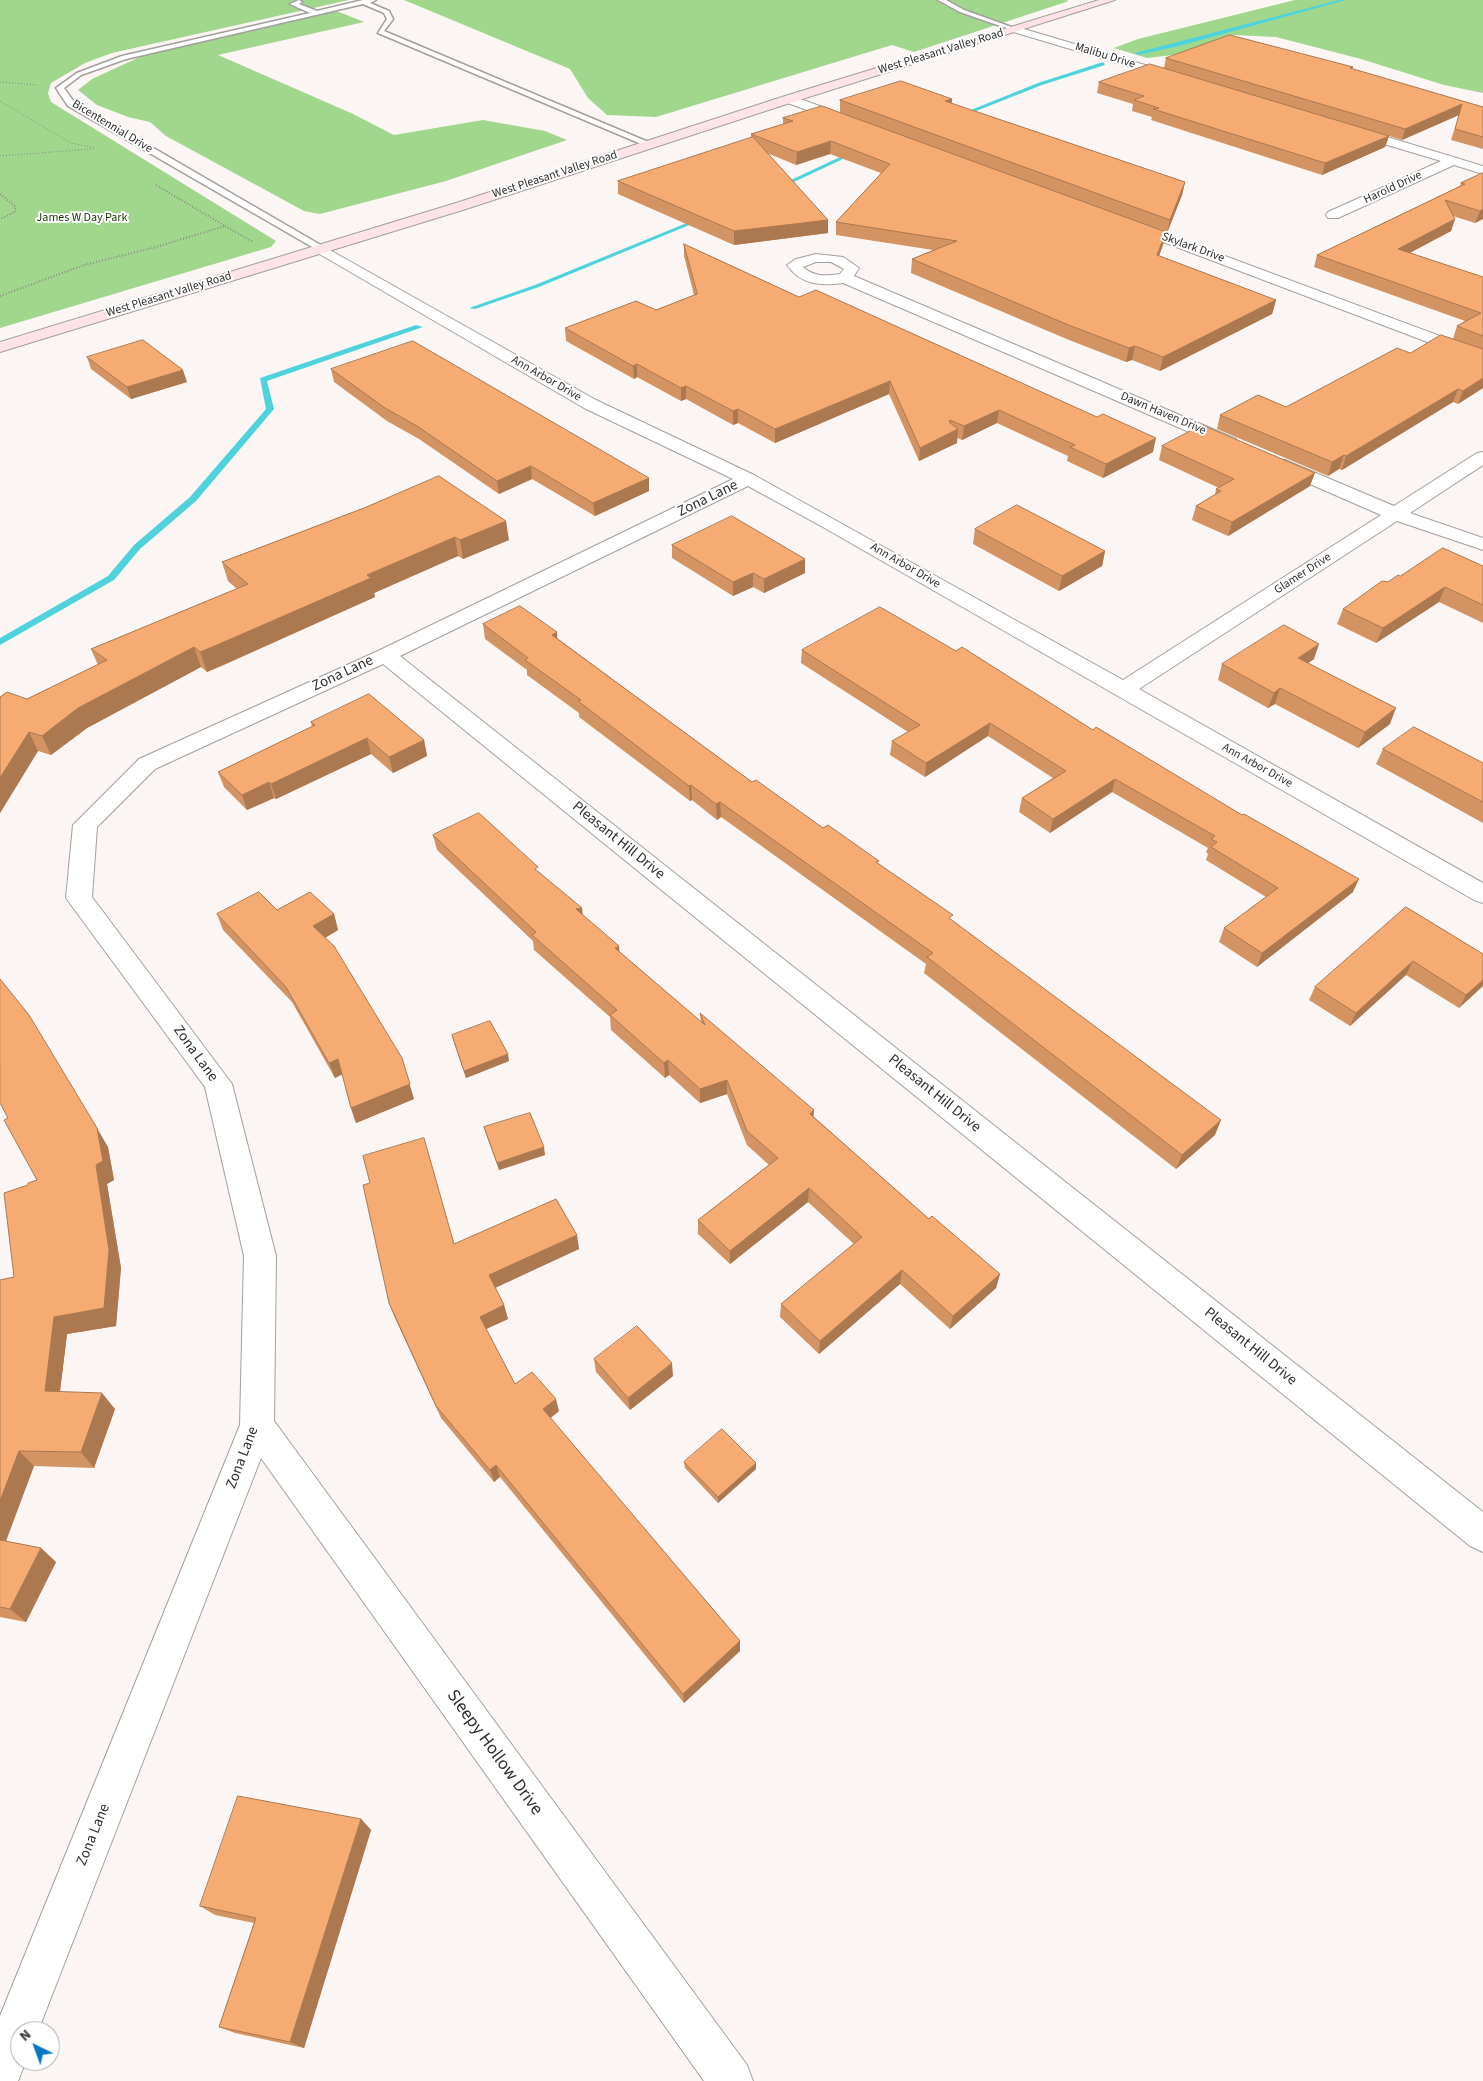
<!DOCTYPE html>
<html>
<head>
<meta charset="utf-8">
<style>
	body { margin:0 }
	#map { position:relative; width:1483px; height:2081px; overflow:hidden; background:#fbf6f3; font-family:"Source Sans 3",sans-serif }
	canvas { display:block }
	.north { position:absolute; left:10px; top:2021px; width:50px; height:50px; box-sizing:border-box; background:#fff; border:1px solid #acabab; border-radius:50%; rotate:318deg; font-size:14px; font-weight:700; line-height:20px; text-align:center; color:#2f2e2d }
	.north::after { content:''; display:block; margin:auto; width:18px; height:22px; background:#0777c1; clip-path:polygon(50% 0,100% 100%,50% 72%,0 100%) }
</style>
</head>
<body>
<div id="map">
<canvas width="1483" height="2081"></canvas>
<div class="north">N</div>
</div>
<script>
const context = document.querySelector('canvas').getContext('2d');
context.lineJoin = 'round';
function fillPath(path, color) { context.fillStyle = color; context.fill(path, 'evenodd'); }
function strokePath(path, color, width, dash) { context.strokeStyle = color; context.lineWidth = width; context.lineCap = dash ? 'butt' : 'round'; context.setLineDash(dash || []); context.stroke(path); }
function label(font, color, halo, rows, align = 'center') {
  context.font = font + ' "Source Sans 3",sans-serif'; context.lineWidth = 4; context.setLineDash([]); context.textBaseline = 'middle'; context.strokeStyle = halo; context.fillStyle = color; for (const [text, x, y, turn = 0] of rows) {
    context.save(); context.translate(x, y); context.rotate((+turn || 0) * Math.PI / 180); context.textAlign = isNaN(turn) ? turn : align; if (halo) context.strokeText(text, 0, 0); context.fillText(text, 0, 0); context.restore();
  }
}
const green = new Path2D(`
	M0,0h349l-237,53 -27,10 -34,20 -3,10 3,9 225,139 -5,6 -271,81z
	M404,0h661l4,1 -155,51 -22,-7 -236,72 -49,-2 -19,-17 -18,-29z
	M1295,0h188v93l-39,-8 -83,-26 -85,-22 -42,-2 -52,19 -35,4 -33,-10 24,-9z
	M334,10l30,12 -146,33 133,58 43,22 89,-15 62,11 22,9 -121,41 -126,33 -16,-3 -138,-75 -16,-14 -22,-5 -31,-12 -19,-15 14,-11 52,-24z`);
const stream = new Path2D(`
	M1339,0h7l-167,46 -41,9 -3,-2z
	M1103,62l2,3 -63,20 -81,32 -5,-1 82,-33z
	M855,150l5,1 -81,38 -5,-1z
	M699,218l5,1 -165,68 -64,22 -6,-1 66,-23z
	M416,325l7,2 -156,54 7,28 -78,92 -56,48 -26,31 -114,65v-7l108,-62 26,-31 56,-48 76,-88 -6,-31z`);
const pathFar1 = new Path2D(`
	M0,82l37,3
	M0,101l71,42 24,5
	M0,156l92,-7`);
const path = new Path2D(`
	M0,194l15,12v6l-15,7
	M225,226l28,16
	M0,296l84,-31 72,-18 69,-21 -69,-41`);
const lane = new Path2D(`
	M299,0l3,2 -3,2 18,7 46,-11h13l-6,3 19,8 4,8 -9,12 269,113 -7,2 -268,-113 9,-14 -3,-6 -21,-9 -237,55 -45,16 -17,13 10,14 250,145 1,2 -4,3 -253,-146 -12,-18 21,-15 45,-17 188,-43 -20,-9z
	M938,0h8l18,10 53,19 -5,1 -52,-18z`);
const street = new Path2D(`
	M1014,26l168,50 2,2 -2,2h-8l-164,-49 -1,-2z
	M789,95l64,23 2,3 -2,3h-8l-60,-22 -2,-3z
	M1351,126l132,40v8l-29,-9 -116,53h-10l-2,-3 2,-3 113,-51 -94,-28 -2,-3 2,-3z
	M1131,221l352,131v11l-357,-135 -2,-3 2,-3z
	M321,245l275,155 158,75 369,205 258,-165 -108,-47 -3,-4 3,-4h12l109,46 83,-53 6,-1v13l-73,48 73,25v12l-86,-29 -258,168 344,194v20l-9,-3 -653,-374 -73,-40 -348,170 1083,856v40l-13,-6 -1087,-882 -228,105 -58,58 -5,70 140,187 44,172 -2,165 473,644 6,16h-49l-443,-623 -223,573h-18v30h6l-8,20h-18v-65l240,-591 4,-169 -39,-169 -139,-189 7,-73 66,-66 239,-108 355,-172 -149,-71 -268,-156 -2,-3z
	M816,254l27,3 16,11 -5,8 382,163 3,4 -3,4h-12l-381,-164c-23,3 -42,2 -56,-18l9,-6zM816,262h15l13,7 -4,5c-14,2 -26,3 -37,-7z`);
const secondary = new Path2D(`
	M1099,0h16l-322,102 -327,107 -466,143v-10l456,-139 329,-107z`);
const wall = new Path2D(`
	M1166,58l187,9 -1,2 131,38v42l-32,-9 8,-25 -57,25 -13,-4 -4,11 -63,28 -171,-55 1,-3 -20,-6 1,-7 -36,-11 2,-11 65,-14z
	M952,99v5l233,78 -3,13 -15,38 -1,-1 -3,13 -4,11 117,44 -4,14 -112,57 -28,-11 -6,2 -57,-22 -158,-67 1,-14 21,-9 -97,-15v-13l45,-49 -51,-19 -34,11 -29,-12 61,67v13l-94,12 -116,-51v-13l133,-43v-4l32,-10v-6l57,-6v-12z
	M1483,173v46l-8,4 -22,-7 2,3 -4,12 -41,22 73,24v111l-25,16 -5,-2 -111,68 -3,-1 -11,7 -111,-47 3,-14 66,-8 124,-54 43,-14 4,-13 8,-5 -151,-54 3,-12 143,-69 1,-3z
	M684,244l115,53 354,155 -50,26 -36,-17 1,-5 -71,-33 -35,17 -5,-2v5l-38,18 -30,-67 -114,49 -37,-20 -5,2 -47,-26 -5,2 -44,-24 -3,2 -68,-38 -1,-13 91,-18 38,-15 -10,-39z
	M87,357l100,25 -56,17 -40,-30z
	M331,369l318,109v13l-54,25 -63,-37 -33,15 -80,-55 -32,-18 -53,-39z
	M1162,446l148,40 -82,50 -36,-16 4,-14 19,-11 1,-6 3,-1 -60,-28z
	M364,508l145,32 -46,19 -5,-3 -84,37 1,4 -151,68 -17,7 -6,-5 -114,61 -36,27 -13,-4 -38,62v-116l27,2 71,-34 -7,-16 146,-60 -9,-8 -6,-19z
	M975,529l130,22 -3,15 -43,25 -86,-47z
	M672,545l133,28 -41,20 -11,-6 -20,9 -61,-38z
	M1483,566v57l-44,-21 -63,41 -39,-19 6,-15 45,-27 12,-6z
	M483,624l74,8v6l195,144 127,82 73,57 263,214 -39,34 -252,-196 2,-9 -205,-147 -4,3 -25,-20 -2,1 -111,-84v-4l-52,-38v-5l-42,-31z
	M802,650l291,80 260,162 -96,75 -38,-25 5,-14 42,-31 -60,-37 2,-6 -2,-2 2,-4 -96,-56 -62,41 -31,-21 3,-14 31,-20 -65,-42 -63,41 -35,-22 2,-14 16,-9 -107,-69z
	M1314,659l-6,4 82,61 -32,24 -83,-44 -7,4 -50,-28 4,-16z
	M311,722l113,18 3,16 -34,17 -22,-19 -95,45 -2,-1 -27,12 -23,-23 -6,-15 94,-45z
	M1383,749l100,14v60l-107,-59z
	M433,835l106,37 81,80 81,70 -1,-9 114,104 115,102 71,55 -4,14 -46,41 -50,-45 -81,70 -39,-37 1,-13 73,-60 -46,-42 -78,62 -32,-30v-14l71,-55 -22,-20 -20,-51 -27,9 -31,-28 -4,3 -54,-48 -1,-13 -76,-67 -1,-9 -96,-91z
	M1406,907l77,47v32l-24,22 -53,-33 -56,51 -41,-26 6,-13z
	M277,910l57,4 4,16 -13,8 89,161 -58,24 -5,-15 -9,-34 -7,4 -43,-76 -69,-72 -6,-16z
	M452,1035l57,26 -43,17 -12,-35z
	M8,1118l100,29 6,33 -7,4 14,84 -5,58 -49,8 -7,58 55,17 -21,59 -60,-2 -29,75 36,7 15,14 -30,60 -26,-5v-337l14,-3 14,-92 9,-5z
	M484,1127l61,28 -46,15 -13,-36z
	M370,1183l84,61 125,5 -84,38 9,18 4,14 -22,10 29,55 44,27 -9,7 190,223v10l-56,52 -184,-226 -6,5 -53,-64 -47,-102 -5,-13z
	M594,1359l79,17 -43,34 -34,-38z
	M684,1462l72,7 -38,34 -33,-35z
	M361,1819l10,11 -67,218 -69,-15 -16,-6 35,-104 -39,-8 -15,-9z`);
const shadedWall = new Path2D(`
	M952,99l-1,12 -6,-10z
	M1462,104l-3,11 -57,25 3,-11z
	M1389,136l-4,11 -63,28 3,-12z
	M831,141l-1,13 -34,11 1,-13z
	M1185,182l-3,13 -15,38 3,-13z
	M1483,209v10l-8,4 5,-12z
	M1455,219l-4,12 -57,30 4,-12z
	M828,220v13l-94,12v-14z
	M1166,232l-3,13 -9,24 3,-14z
	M1276,300l-4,14 -112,57 3,-14z
	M1135,346l-3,14 -6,2 3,-14z
	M637,364v13l-3,2 -1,-13z
	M183,370l4,12 -56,17 -4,-12z
	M1483,378v10l-25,16 5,-13z
	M890,381l-1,13 -114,49v-14z
	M686,386v13l-5,2v-13z
	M1458,389l-5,13 -111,68 4,-14z
	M738,409v14l-5,2v-14z
	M999,410l-2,13 -35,17 2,-14z
	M950,420l-1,14 9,-5 -1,14 -38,18 1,-13z
	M1156,438l-3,14 -50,26 3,-14z
	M1344,455l-5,14 -11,7 4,-14z
	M531,466l1,13 -33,15 -2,-13z
	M1315,473l-5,13 -82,50 4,-14z
	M649,478v13l-54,25 -2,-13z
	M506,521l3,19 -46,19 -3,-19z
	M455,537l3,19 -84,37 1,4 -168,75 -7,-20 167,-77z
	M1105,551l-3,15 -43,25 3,-15z
	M805,559v14l-41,20v-14z
	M753,573v14l-20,9v-14z
	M1445,587l-6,15 -63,41 7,-15z
	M557,632l1,16 -6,-13z
	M1319,644l-5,15 -21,14 5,-15z
	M194,647l7,20 -114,61 -36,27 -9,-19 36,-28z
	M1280,688l-5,16 -7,4 6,-15z
	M1396,708l-6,16 -32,24 7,-16z
	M990,723l-2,13 -63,41 1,-14z
	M29,732l9,19 -38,62v-35z
	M367,738l4,16 -95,45 -5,-15z
	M424,740l3,16 -34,17 -4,-16z
	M1115,779l-3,13 -62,41 3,-14z
	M269,782l5,16 -27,12 -5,-15z
	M691,785l1,15 -2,1 -1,-15z
	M720,802l1,15 -4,3 -1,-16z
	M1359,879l-6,13 -96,75 5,-14z
	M582,908l2,15 -8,-14z
	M334,914l4,16 -20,12 -5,-16z
	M619,946l1,15 -5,-13z
	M1413,961l-7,14 -56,51 6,-13z
	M1483,980v6l-24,22 7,-13z
	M508,1054l1,7 -43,17 -2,-7z
	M402,1058l12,41 -58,24 -5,-15z
	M338,1059l5,15 -8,4 -6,-15z
	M668,1060l1,15 -4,3 -1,-15z
	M727,1080v14l-27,9v-14z
	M814,1110l-1,15 -3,-11z
	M1221,1120l-6,15 -39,34 6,-14z
	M97,1128l11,19 6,33 -7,4 14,84 -5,58 -49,8 -9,73 -13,-16 9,-74 42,-152z
	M544,1147l1,8 -46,15 -2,-7z
	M809,1188l-1,14 -78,62v-13z
	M577,1235l2,14 -86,40 -4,-14z
	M902,1270l-2,14 -81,70 1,-13z
	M1000,1274l-4,14 -46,41 3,-13z
	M504,1305l4,14 -24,11 -4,-13z
	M672,1363l1,13 -43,34 -2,-12z
	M102,1393l13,16 -21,59 -13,-16z
	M556,1399l3,12 -13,11 -3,-13z
	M19,1451l15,15 -32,86 -2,-2v-49z
	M756,1463v6l-38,34v-6z
	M496,1465l4,12 -6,5 -4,-12z
	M41,1548l15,14 -30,60 -16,-13z
	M740,1641v10l-56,52 -1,-9z
	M361,1819l10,11 -67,218 -14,-6z`);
const building = new Path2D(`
	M1230,35l123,32 -3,1 133,39v30l-28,-8 7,-25 -57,25 -239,-71z
	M1150,64l239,72 -64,27 -172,-54 6,-1 -25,-8 10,-4 -45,-14z
	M901,81l51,18 -7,2 240,81 -15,38 -330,-120z
	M822,106l344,126 -9,23 119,45 -113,57 -28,-11 -6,2 -58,-22 -159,-67 45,-18 -121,-19 54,-58 -59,-23 -34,11 -46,-18 42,-13 -10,-3z
	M753,137l75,83 -94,11 -116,-50z
	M1483,173v36l-3,2 -35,-11 10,19 -57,30 85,28v59l-26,-10 24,-13 -164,-58 148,-71 -4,-1z
	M684,244l115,53 17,-7 281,127 6,-3 53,24 -50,26 -36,-17 5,-2 -76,-35 -35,16 -14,-6 -1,2 9,7 -38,19 -30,-67 -115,48 -37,-20 -5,2 -47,-25 -5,2 -44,-24 -4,2 -68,-38 71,-27 20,9 41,-16z
	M1441,335l42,14v29l-20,13 -5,-2 -112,67 -2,-1 -12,7 -112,-47 38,-20 28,12 111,-59 13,5z
	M143,340l40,30 -56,17 -40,-30z
	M413,341l236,137 -56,25 -62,-37 -34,15 -80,-55 -32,-18 -54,-39z
	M1202,425l113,48 -83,49 -36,-16 25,-15 -5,-2 18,-10 -72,-33z
	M439,476l67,45 -46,19 -5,-3 -88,38 4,3 -154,67 -17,7 -6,-5 -116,61 -36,28 -13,-4 -29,46v-81l7,-5 20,7 80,-39 -16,-11 157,-65 -26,-22 142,-54z
	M1017,505l88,46 -43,25 -87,-47z
	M732,516l73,43 -41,20 -11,-6 -20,9 -61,-37z
	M1443,548l40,18v39l-38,-18 -62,41 -40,-19 39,-28 6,1 10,-7 2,1z
	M520,606l37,26 -5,3 200,147 4,-2 67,48 5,-3 51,36 -3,1 77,53 -4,3 272,202 -39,35 -255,-198 6,-4 -213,-151 -4,2 -25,-19 -2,1 -111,-85 3,-1 -56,-40 3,-2 -45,-34z
	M880,607l76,44 6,-4 131,83 3,-3 146,88 2,-1 115,65 -97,74 -38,-25 54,-40 -67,-41 6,-5 -6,-3 4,-3 -100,-57 -62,40 -31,-21 44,-27 -76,-48 -64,40 -34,-22 28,-16 -118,-75z
	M1284,625l35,19 -21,14 98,50 -31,24 -85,-44 -6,5 -52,-29z
	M369,694l55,46 -35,17 -22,-19 -96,46 -2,-2 -27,13 -24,-23 97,-47 -4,-3z
	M1414,727l69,36v39l-100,-53z
	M479,813l59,54 -3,2 47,39 -6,1 43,37 -4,2 90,77 -5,-12 114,97 -4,4 119,105 3,-3 68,58 -47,42 -51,-46 -82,71 -39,-37 81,-67 -53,-49 -79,63 -32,-31 80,-62 -31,-27 -20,-51 -27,9 -32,-29 -4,3 -54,-48 7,-5 -85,-75 4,-3 -103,-97z
	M259,892l18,18 33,-18 24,22 -21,12 21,20 68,112 8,26 -59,24 -13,-49 -9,4 -43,-76 -69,-73z
	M1406,907l77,47v26l-17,15 -53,-34 -57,52 -41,-26z
	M0,979l29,36 68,113 6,33 -7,4 13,85 -5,58 -50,9 -9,74 57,2 -21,59 -62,-1 -19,50v-221l14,-3 -10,-84 24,-8v-2l9,-3 -33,-60 4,-2 -8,-15z
	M490,1021l18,33 -44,17 -12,-36z
	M530,1113l14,34 -47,16 -13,-36z
	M424,1138l30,106 102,-45 21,36 -88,40 15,30 -24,12 35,67 17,-12 24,27 -13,10 197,232 -57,53 -187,-229 -6,5 -54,-64 -47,-103 -26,-118 7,-2 -7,-27z
	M637,1326l35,37 -44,35 -34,-39z
	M722,1429l34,34 -38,34 -34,-35z
	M0,1540l41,8 -31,61 -10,-2z
	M238,1796l123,23 -71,223 -71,-15 37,-109 -56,-12z`);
const farStreetnames = [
	["West Pleasant Valley Road",941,52,-17],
	["Malibu Drive",1105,56,17],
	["Bicentennial Drive",112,127,31],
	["West Pleasant Valley Road",555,175,-18],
	["Harold Drive",1393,188,-25],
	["Skylark Drive",1193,248,20],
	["West Pleasant Valley Road",169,295,-17],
	["Ann Arbor Drive",546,379,30],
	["Dawn Haven Drive",1163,414,23],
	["Ann Arbor Drive",905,566,30],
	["Glamer Drive",1303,574,-33],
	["Ann Arbor Drive",1257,766,29]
];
const farParknames = [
	["James W Day Park",82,218]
];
const streetNames = [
	["Zona Lane",708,499,-26],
	["Zona Lane",343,674,-25],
	["Pleasant Hill Drive",618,841,39],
	["Zona Lane",195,1054,54],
	["Pleasant Hill Drive",934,1094,39],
	["Pleasant Hill Drive",1250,1347,39],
	["Zona Lane",243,1458,-69],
	["Zona Lane",94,1835,-68]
];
const nearStreetnames = [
	["Sleepy Hollow Drive",494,1753,54]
];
fillPath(green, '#a1d68d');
fillPath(stream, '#4ed3dc');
strokePath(lane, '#a39f9c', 3);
strokePath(street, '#a39f9c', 2);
strokePath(secondary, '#a39f9c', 2);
strokePath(pathFar1, '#8c8a88', 1, [1, 2]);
strokePath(path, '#8c8a88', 2, [1, 2]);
fillPath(lane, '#fff');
fillPath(street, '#fff');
fillPath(secondary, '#fee3e8');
fillPath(wall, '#d49362');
fillPath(shadedWall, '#ac7850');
fillPath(building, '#f6ab72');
strokePath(building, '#ac7850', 1);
label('12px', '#2f2e2d', '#fff', farStreetnames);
label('12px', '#163704', '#fff', farParknames);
label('15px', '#2f2e2d', '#fff', streetNames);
label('18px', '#2f2e2d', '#fff', nearStreetnames);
</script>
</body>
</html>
